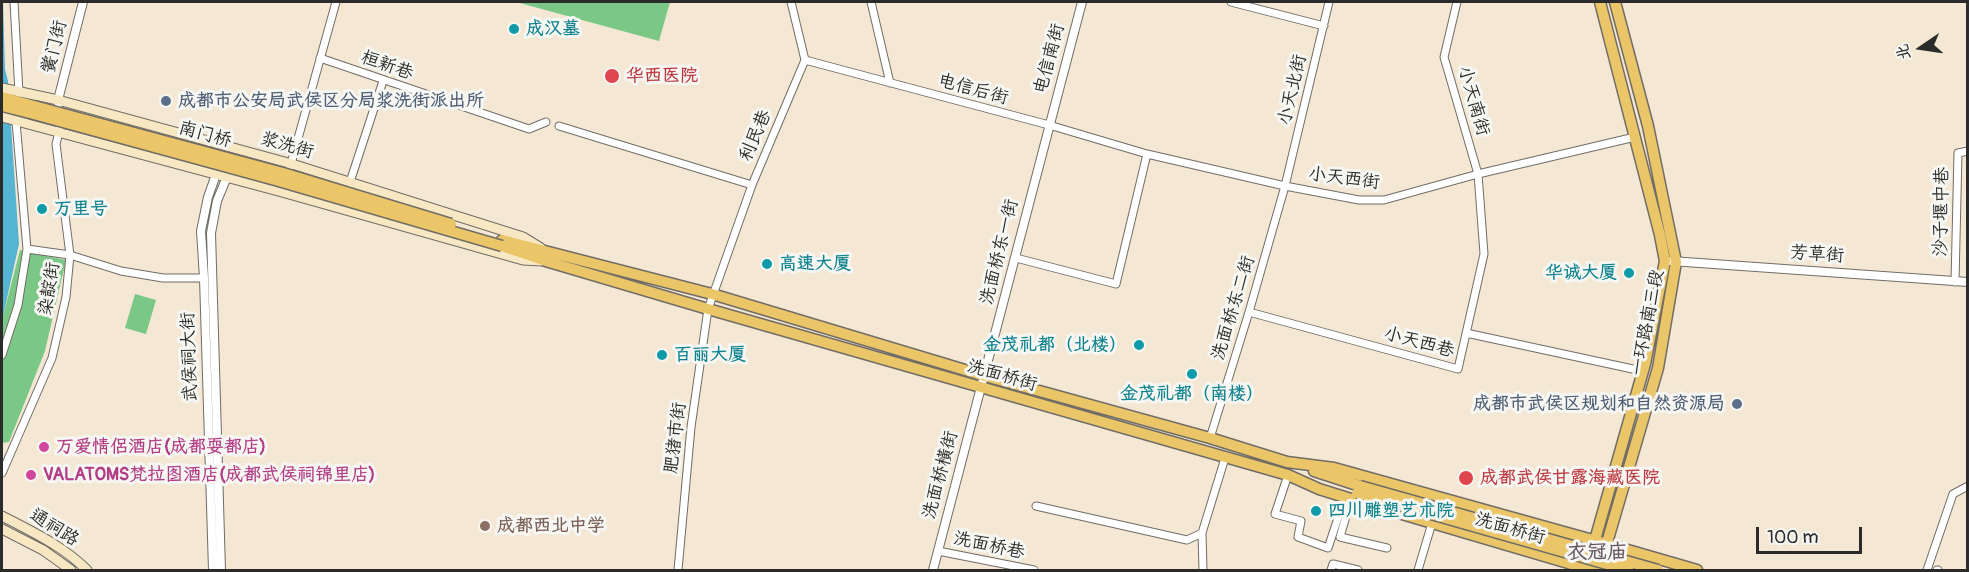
<!DOCTYPE html>
<html>
<head>
<meta charset="utf-8">
<style>
	body { margin:0 }
	#map { position:relative; width:1969px; height:572px; overflow:hidden; background:#f4e7d4; font-family:Pangolin,"LXGW WenKai TC",sans-serif }
	canvas { display:block }
	.frame { position:absolute; inset:0; border:3px solid #2b2b2b; pointer-events:none }
	.north { position:absolute; left:1891px; top:18px; width:60px; height:60px; -webkit-text-stroke:4px #f6f6f2; paint-order:stroke; rotate:257deg; font-size:16px; font-weight:700; line-height:24px; text-align:center; color:#2b2b2b }
	.north::after { content:''; display:block; margin:auto; width:21px; height:27px; background:#2b2b2b; clip-path:polygon(50% 0,100% 100%,50% 72%,0 100%) }
	.scale { position:absolute; left:1756px; top:527px; width:106px; height:27px; box-sizing:border-box; border:3px solid #2b2b2b; border-top:0; padding-left:8px; font-size:18px; line-height:21px; white-space:nowrap; color:#2b2b2b; -webkit-text-stroke:4px #f6f6f2; paint-order:stroke }
</style>
</head>
<body>
<div id="map">
<canvas width="1969" height="572"></canvas>
<div class="frame"></div>
<div class="north">北</div>
<div class="scale">100 m</div>
</div>
<script>
const context = document.querySelector('canvas').getContext('2d');
context.lineJoin = 'round';
function fillPath(path, color) { context.fillStyle = color; context.fill(path, 'evenodd'); }
function strokePath(path, color, width, dash) { context.strokeStyle = color; context.lineWidth = width; context.lineCap = dash ? 'butt' : 'round'; context.setLineDash(dash || []); context.stroke(path); }
function label(font, color, halo, rows, align = 'center') {
  context.font = font + ' Pangolin,"LXGW WenKai TC",sans-serif'; context.lineWidth = 6; context.setLineDash([]); context.textBaseline = 'middle'; context.strokeStyle = halo; context.fillStyle = color; for (const [text, x, y, turn = 0] of rows) {
    context.save(); context.translate(x, y); context.rotate((+turn || 0) * Math.PI / 180); context.textAlign = isNaN(turn) ? turn : align; if (halo) context.strokeText(text, 0, 0); context.fillText(text, 0, 0); context.restore();
  }
}
const green = new Path2D(`
	M516,2h154l-11,39z
	M20,250l46,10 -21,91 -36,91 -7,1v-123z
	M135,294l21,6 -10,34 -21,-6z`);
const water = new Path2D(`
	M2,2h1l2,67 3,12 11,163 -17,77z`);
const minor = new Path2D(`
	M14,2l5,91
	M791,2l14,58
	M871,2l19,81
	M1231,2l93,24
	M320,58l209,71 17,-7
	M559,126l193,59
	M287,178l49,-176
	M350,182l33,-101
	M27,249l43,6 51,16 42,7h41
	M1016,258l100,26 31,-130
	M1955,282l3,-129 10,-2
	M1249,312l209,57 26,-115 -6,-80 -34,-117 13,-55
	M1466,333l176,38
	M2,355l16,-50 9,-56 -11,-127
	M1210,438l39,-126 36,-126 44,-184
	M2,473l50,-115 14,-61 4,-42 -14,-111 3,-12 -1,-32
	M1288,475l-13,39 26,7 -3,16 30,11 17,-51
	M1351,499l-11,38 47,11
	M1036,506l151,34 15,-7
	M938,551l96,19
	M678,570l13,-143 17,-118 44,-124 53,-125 244,65 98,29 138,32 74,14h25l94,-26 157,-37
	M1203,570l-1,-37 23,-75
	M1331,570l2,-6 25,6
	M1418,570l14,-47
	M1927,570l26,-76 15,-8
	M1937,570h1`);
const tertiary = new Path2D(`
	M58,100l25,-98
	M1671,261l297,21
	M213,570l-9,-292 -3,-47 7,-34 10,-28
	M221,570l-10,-337 6,-32 12,-29
	M933,570l149,-568`);
const secondary = new Path2D(`
	M2,88l56,12 234,64 231,73 18,11
	M2,117l280,75 241,68 18,1
	M2,516c29,15 61,30 85,54
	M2,529l41,21 28,20`);
const primary = new Path2D(`
	M2,97l32,9
	M2,106l28,7
	M502,240l210,54 273,82 225,62 77,24 47,6 273,76 90,26
	M502,246l47,16 159,47 580,166 31,14 32,10 241,71
	M1314,471l46,15
	M1593,547l52,-183 20,-103 -5,-26 -60,-233
	M1599,570l59,-202 18,-106 -28,-136 -33,-124`);
const primaryBridge = new Path2D(`
	M34,106l249,67 168,51
	M30,113l245,67 227,66
	M1360,486l298,84
	M1357,493l271,77`);
const markers = [
	[514,29,6,"#0f9aa8"],
	[612,76,8,"#e0444e"],
	[166,101,6,"#5c6f8a"],
	[42,209,6,"#0f9aa8"],
	[767,264,6,"#0f9aa8"],
	[1629,273,6,"#0f9aa8"],
	[1139,345,6,"#0f9aa8"],
	[662,355,6,"#0f9aa8"],
	[1192,374,6,"#0f9aa8"],
	[1737,404,6,"#5c6f8a"],
	[44,447,6,"#d1479c"],
	[31,475,6,"#d1479c"],
	[1466,478,8,"#e0444e"],
	[1316,511,6,"#0f9aa8"],
	[485,526,6,"#8d6e63"]
];
const cultureNames = [
	["成汉墓",526,29],
	["万里号",54,209],
	["高速大厦",779,264],
	["华诚大厦",1617,273,"right"],
	["金茂礼都（北楼）",1127,345,"right"],
	["百丽大厦",674,355],
	["金茂礼都（南楼）",1192,394,"center"],
	["四川雕塑艺术院",1328,511]
];
const streetNames = [
	["黉门街",55,47,-76],
	["电信南街",1050,59,-75],
	["桓新巷",387,66,19],
	["电信后街",973,90,15],
	["小天北街",1293,90,-77],
	["小天南街",1473,101,74],
	["南门桥",205,135,15],
	["利民巷",756,136,-67],
	["浆洗街",287,146,16],
	["小天西街",1344,179,7],
	["沙子堰中巷",1942,212,-89],
	["洗面桥东一街",1000,252,-76],
	["芳草街",1817,255,4],
	["染靛街",50,289,-81],
	["洗面桥东二街",1234,308,-73],
	["一环路南三段",1648,323,-79],
	["小天西巷",1419,343,15],
	["武侯祠大街",190,357,-92],
	["洗面桥街",1002,376,16],
	["肥猪市街",676,438,-83],
	["洗面桥横街",941,475,-75],
	["通祠路",54,528,32],
	["洗面桥街",1510,529,16],
	["洗面桥巷",989,546,12]
];
const healthNames = [
	["华西医院",626,76],
	["成都武侯甘露海藏医院",1480,478]
];
const serviceNames = [
	["成都市公安局武侯区分局浆洗街派出所",178,101],
	["成都市武侯区规划和自然资源局",1725,404,"right"]
];
const hotelNames = [
	["万爱情侣酒店(成都耍都店)",56,447],
	["VALATOMS梵拉图酒店(成都武侯祠锦里店)",43,475]
];
const educationNames = [
	["成都西北中学",497,526]
];
const neighbourhoodNames = [
	["衣冠庙",1597,553]
];
fillPath(green, '#7bc886');
fillPath(water, '#54b4d2');
strokePath(minor, '#716d66', 9);
strokePath(tertiary, '#716d66', 10);
strokePath(secondary, '#716d66', 11);
strokePath(primary, '#716d66', 13);
strokePath(minor, '#fff', 7);
strokePath(tertiary, '#fff', 8);
strokePath(secondary, '#f7e8c3', 9);
strokePath(primary, '#ebc669', 10);
strokePath(primaryBridge, '#716d66', 13, []);
strokePath(primaryBridge, '#ebc669', 10);
for (const [x, y, r, color] of markers) { const dot = new Path2D(); dot.arc(x, y, r, 0, 2 * Math.PI); context.fillStyle = color; context.fill(dot); strokePath(dot, '#f6f6f2', 2); }
label('bold 18px', '#0d838f', '#f6f6f2', cultureNames, 'left');
label('18px', '#2b2b2b', '#f6f6f2', streetNames);
label('bold 18px', '#be3a42', '#f6f6f2', healthNames, 'left');
label('bold 18px', '#4e5e75', '#f6f6f2', serviceNames, 'left');
label('bold 18px', '#b23c85', '#f6f6f2', hotelNames, 'left');
label('bold 18px', '#785e54', '#f6f6f2', educationNames, 'left');
label('bold 20px', '#665865', '#f6f6f2', neighbourhoodNames);
</script>
</body>
</html>
